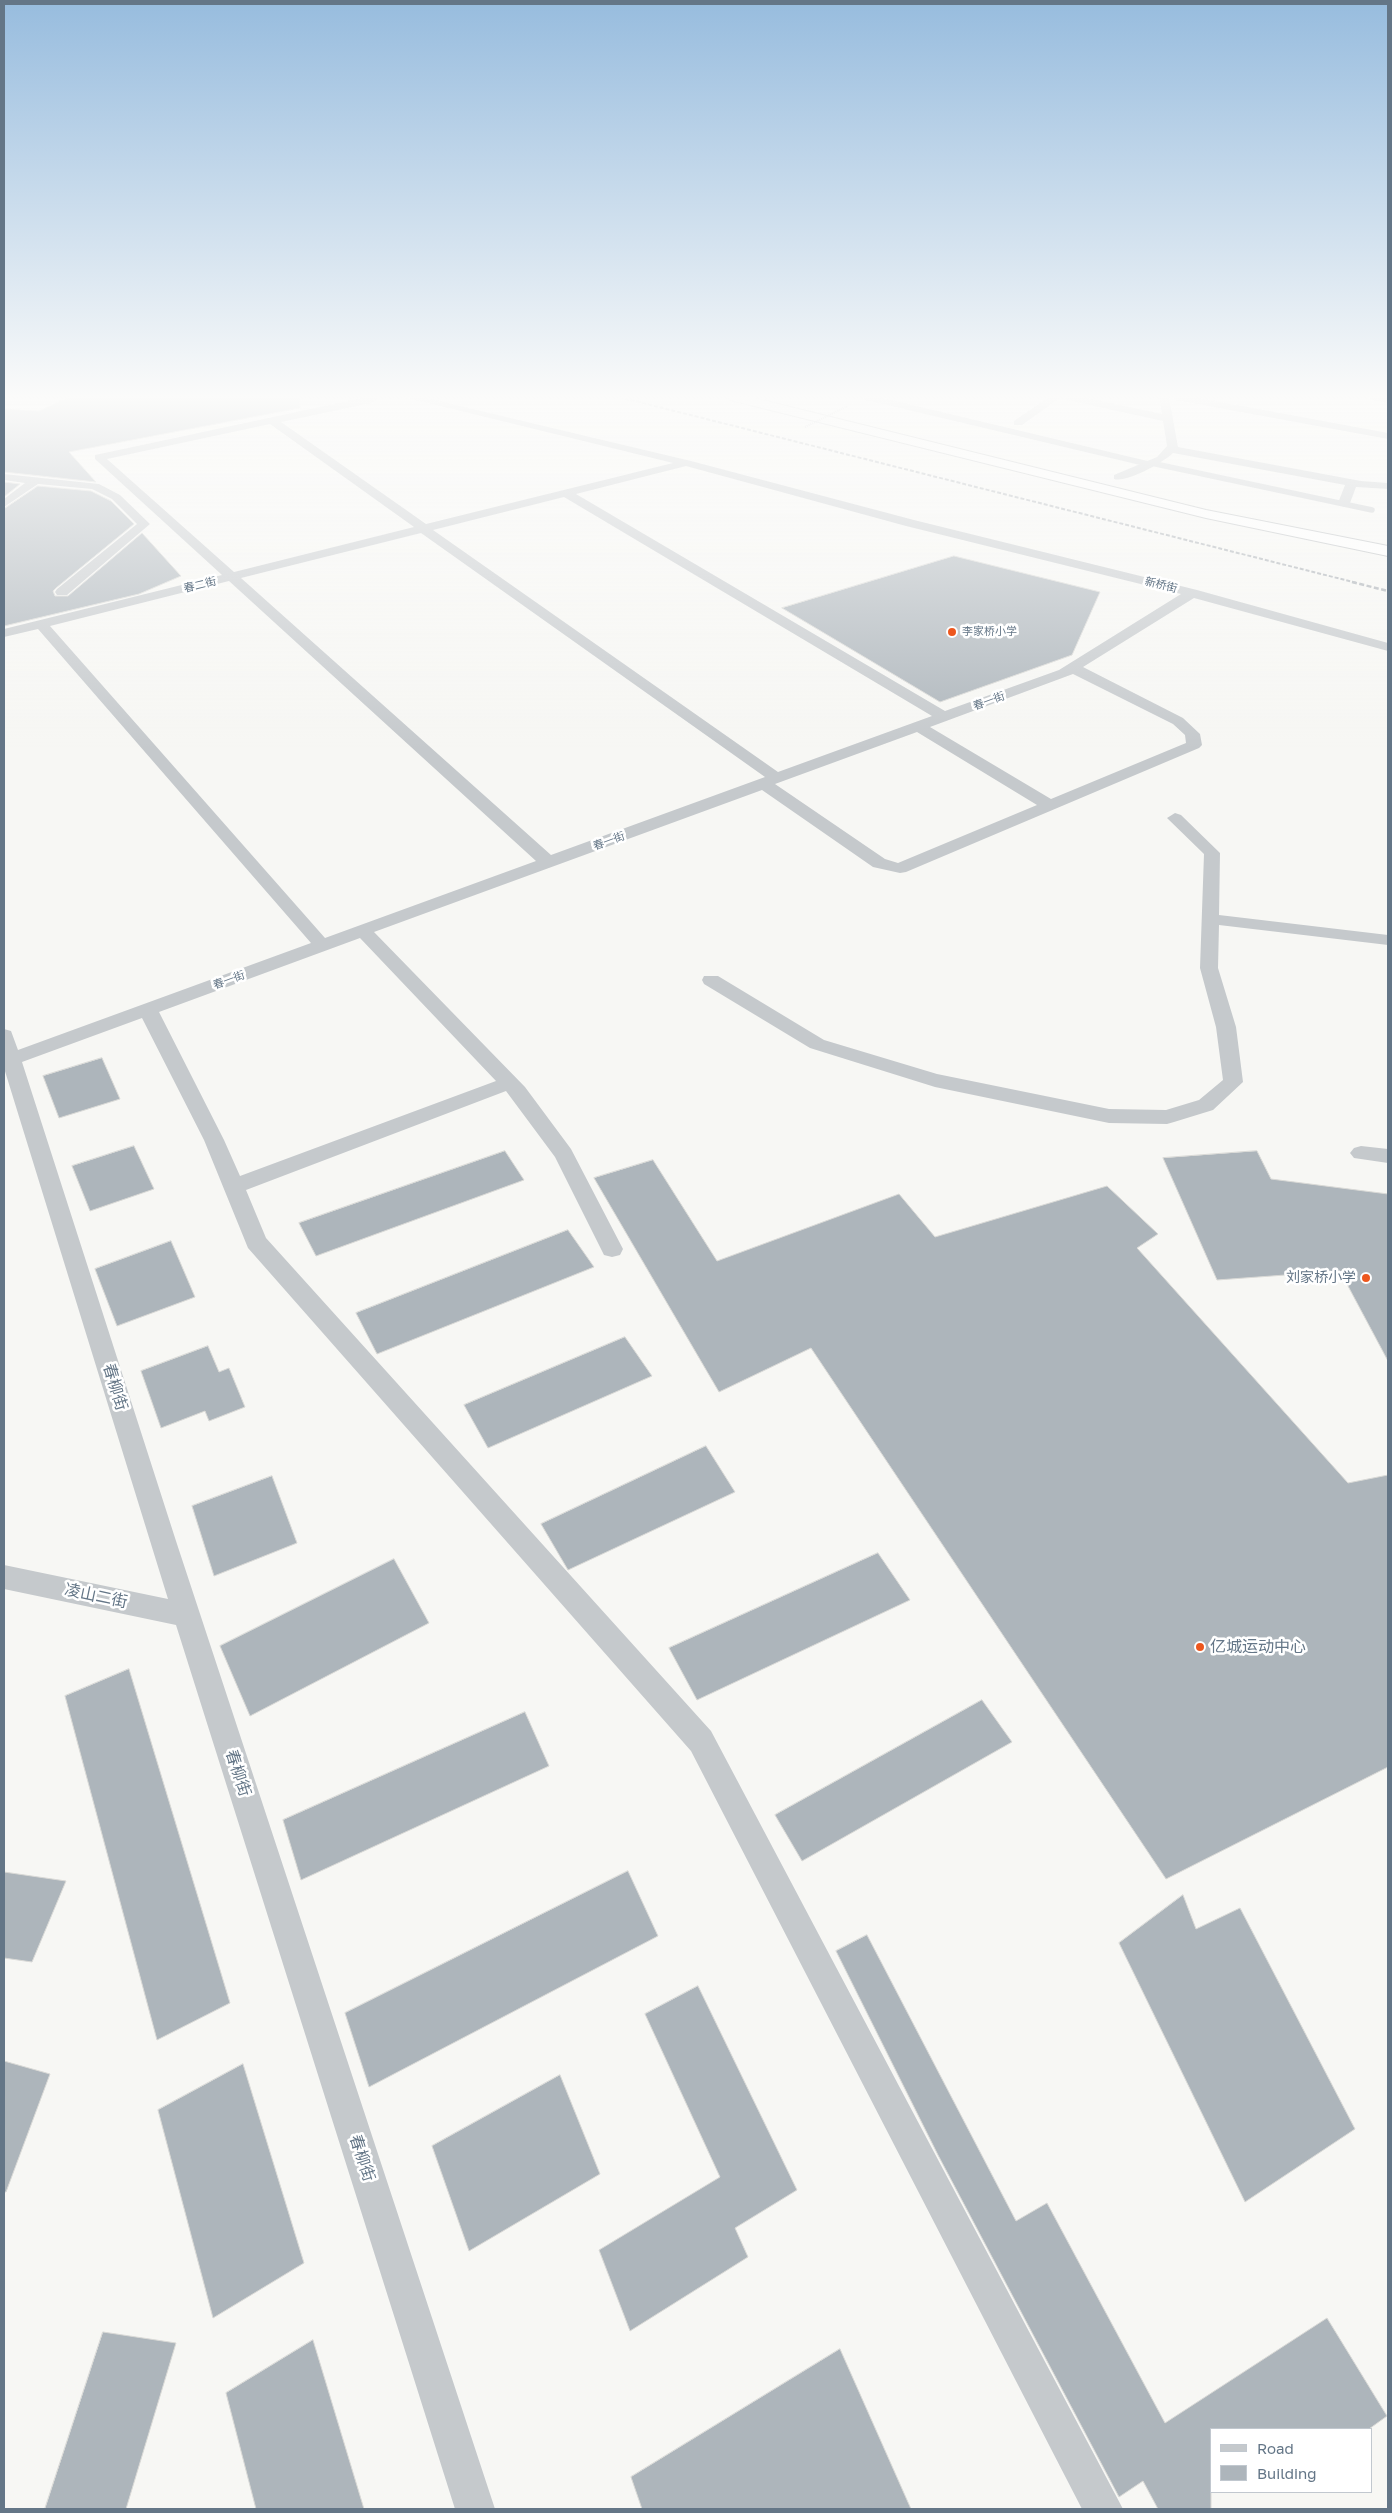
<!DOCTYPE html>
<html>
<head>
<meta charset="utf-8">
<style>
	body { margin:0 }
	#map { position:relative; width:1392px; height:2513px; overflow:hidden; background:#f7f7f4; font-family:"Golos Text",sans-serif }
	canvas { display:block }
	.frame { position:absolute; inset:0; border:5px solid #647687; pointer-events:none }
	.legend { position:absolute; left:1210px; top:2428px; width:162px; height:65px; box-sizing:border-box; background:#fff; border:1px solid #c1c8cf; margin:0; padding:6px 9px; list-style:none; font-size:15px; color:#647687 }
	.legend li { display:flex; align-items:center; gap:10px; height:25px }
	.legend b { width:25px; border:1px solid #c1c8cf }
</style>
</head>
<body>
<div id="map">
<canvas width="1392" height="2513"></canvas>
<div class="frame"></div>
<ul class="legend">
<li><b style="height:6px;background:#c5c9cc"></b>Road</li>
<li><b style="height:14px;background:#adb5bb"></b>Building</li>
</ul>
</div>
<script>
const context = document.querySelector('canvas').getContext('2d');
context.lineJoin = 'round';
function fillPath(path, color) { context.fillStyle = color; context.fill(path, 'evenodd'); }
function strokePath(path, color, width, dash) { context.strokeStyle = color; context.lineWidth = width; context.lineCap = dash ? 'butt' : 'round'; context.setLineDash(dash || []); context.stroke(path); }
function label(font, color, halo, rows, align = 'center') {
  context.font = font + ' "Golos Text","Noto Sans SC",sans-serif'; context.lineWidth = 5; context.setLineDash([]); context.textBaseline = 'middle'; context.strokeStyle = halo; context.fillStyle = color; for (const [text, x, y, turn = 0] of rows) {
    context.save(); context.translate(x, y); context.rotate((+turn || 0) * Math.PI / 180); context.textAlign = isNaN(turn) ? turn : align; if (halo) context.strokeText(text, 0, 0); context.fillText(text, 0, 0); context.restore();
  }
}
const building = new Path2D(`
	M69,397h230l1,11 -231,44 27,30 -92,-10v-63l35,2z
	M4,482l16,2 -16,13z
	M38,486l53,5 20,10 23,23 -78,64 -3,3 2,5h13l74,-63 39,43 -42,18 -135,32v-117z
	M954,556l146,36 -28,63 -132,47 -158,-94z
	M102,1058l18,41 -61,19 -16,-42z
	M134,1146l20,43 -64,22 -18,-45z
	M505,1151l19,29 -208,76 -17,-33z
	M1257,1151l14,28 117,15v167l-48,-90 -123,9 -54,-122z
	M653,1160l64,101 182,-67 36,43 172,-51 51,48 -21,14 211,235 40,-8v292l-222,112 -355,-531 -92,44 -125,-214z
	M568,1230l26,37 -217,87 -21,-41z
	M171,1241l24,56 -78,29 -22,-57z
	M625,1337l27,39 -164,72 -24,-43z
	M208,1346l11,26 10,-4 16,39 -36,14 -4,-10 -44,17 -20,-57z
	M706,1446l29,46 -167,78 -27,-46z
	M272,1476l25,67 -83,33 -22,-70z
	M878,1553l32,47 -213,100 -28,-52z
	M394,1559l35,64 -179,93 -30,-70z
	M129,1669l101,334 -73,37 -92,-344z
	M982,1700l30,42 -210,119 -27,-46z
	M525,1712l24,54 -248,114 -18,-60z
	M628,1871l30,65 -289,151 -24,-74z
	M4,1872l62,9 -34,81 -28,-4z
	M1183,1895l13,34 44,-21 115,221 -110,73 -126,-259z
	M867,1935l149,286 31,-18 118,220 162,-105 60,98 -18,13h-158v80h-53l-15,-28 -24,16 -181,-342 -102,-204z
	M698,1986l99,204 -62,38 13,29 -118,74 -31,-81 121,-73 -75,-163z
	M4,2061l46,13 -44,118h-2z
	M243,2064l61,199 -91,55 -55,-208z
	M560,2075l40,99 -131,77 -37,-105z
	M103,2332l73,11 -50,166h-81z
	M313,2340l51,169h-108l-30,-116z
	M840,2349l71,160h-269l-11,-32z`);
const service = new Path2D(`
	M866,397l282,67
	M1151,463l221,47`);
const minor = new Path2D(`
	M367,397h13l-9,6 -90,19 145,102 247,-61 -269,-66h18l269,64 223,59 283,70 191,53v8l-194,-53 -111,69 100,51 17,16 2,11 -3,3 -293,124 -6,1 -27,-6 -111,-77 -388,142 151,155 46,62 52,100 -3,6 -8,2 -8,-2 -49,-98 -49,-66 -260,99 20,48 445,493 412,778h-41l-391,-758 -443,-503 -44,-108 -62,-122 -120,44 154,479 319,968h-40l-279,-884 -172,-36v-24l164,34 -164,-531v-39l7,2 7,19 293,-107 -273,-314 -34,8v-8l218,-54 -127,-116v-4zM270,424l144,103 -180,45 -127,-113zM686,466l220,60 275,68 -122,76 -114,41 -369,-217zM564,497l368,219 -154,56 -345,-242zM421,533l344,244 -214,78 -310,-277zM229,581l307,280 -211,77 -275,-312zM1073,674l100,50 12,11 1,8 -135,56 -121,-72zM917,732l120,73 -139,58 -13,-4 -110,-75zM360,938l136,143 -256,95 -16,-36 -65,-128z
	M1049,397h12l-39,28h-8v-4z
	M1062,397h20l80,17 -3,-17h10l9,50 183,34 27,2v6l-32,-2 -6,16 -6,4 -6,-4 7,-18 -172,-32c-9,9 -46,30 -59,26v-4l43,-18 10,-11 -4,-25 -96,-21z
	M1171,397h22l195,36v6l-212,-39z
	M1369,397h19v6l-18,-4z
	M4,474l95,10 21,11 30,29 -83,71h-10l-2,-3 2,-3 80,-65 -25,-25 -20,-10 -54,-5 -34,23v-8l21,-16 -21,-3z
	M1175,813l6,2 39,38 -1,62 169,20v10l-169,-20 -1,43 18,59 7,55 -30,28 -39,12 -7,2 -58,-1 -174,-36 -125,-39 -106,-64 -2,-4 2,-4h14l106,64 113,34 172,35 57,1 33,-10 24,-20 -7,-53 -16,-59 4,-114 -37,-36z
	M1361,1146l27,3v14l-34,-5 -4,-5 4,-5z`);
const trunk = new Path2D(`
	M728,397h22l456,113 182,36v10l-182,-38 -476,-118z`);
const railFar1 = new Path2D(`
	M619,397l738,186`);
const rail = new Path2D(`
	M1352,582l36,9`);
const pathBridge = new Path2D(`
	M805,427l43,-21`);
const markers = [
	[952,632,5,"#ed571e"],
	[1366,1278,5,"#ed571e"],
	[1200,1647,5,"#ed571e"]
];
const farStreetnames = [
	["春二街",200,585,-14],
	["新桥街",1161,585,14],
	["春一街",989,701,-20],
	["春一街",609,841,-20],
	["春一街",229,980,-20]
];
const farPoinames = [
	["李家桥小学",962,632]
];
const poiNames = [
	["刘家桥小学",1356,1278]
];
const nearStreetnames = [
	["春柳街",115,1387,73],
	["凌山二街",96,1596,12],
	["春柳街",238,1773,72],
	["春柳街",362,2158,72]
];
const nearPoinames = [
	["亿城运动中心",1210,1647]
];
fillPath(building, '#adb5bb');
strokePath(building, '#d9d9d6', 1);
strokePath(trunk, '#b7bbbe', 2);
strokePath(service, '#c5c9cc', 5.5);
fillPath(minor, '#c5c9cc');
fillPath(trunk, '#fff');
strokePath(railFar1, '#a5abb1', 2, [4, 2]);
strokePath(rail, '#a5abb1', 2.5, [5, 2.5]);
strokePath(pathBridge, '#bec1c3', 2, [1, 1]);
const sky = context.createLinearGradient(0, 0, 0, 749);
sky.addColorStop(0, '#97bcde');
sky.addColorStop(0.53, '#fbfbfa');
sky.addColorStop(1, '#fbfbfa00');
context.fillStyle = sky;
context.fillRect(0, 0, 1392, 749);
for (const [x, y, r, color] of markers) { const dot = new Path2D(); dot.arc(x, y, r, 0, 2 * Math.PI); context.fillStyle = color; context.fill(dot); strokePath(dot, '#fff', 2); }
label('11px', '#647687', '#fff', farStreetnames);
label('11px', '#647687', '#fff', farPoinames, 'left');
label('14px', '#647687', '#fff', poiNames, 'right');
label('16px', '#647687', '#fff', nearStreetnames);
label('16px', '#647687', '#fff', nearPoinames, 'left');
</script>
</body>
</html>
